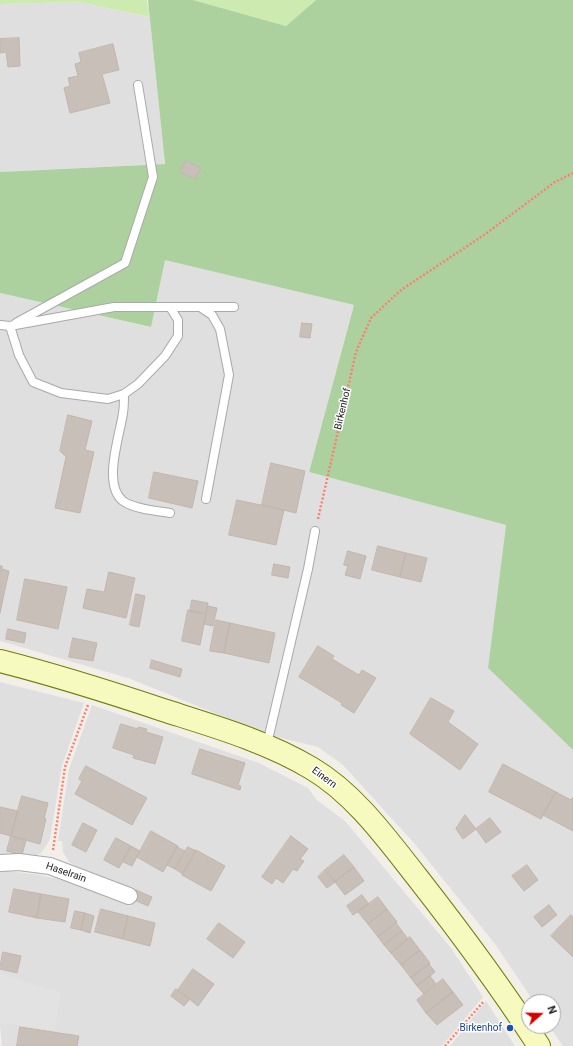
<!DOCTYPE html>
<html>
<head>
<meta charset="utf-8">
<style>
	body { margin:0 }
	#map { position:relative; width:573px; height:1046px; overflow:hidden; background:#f2efe9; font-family:Roboto,sans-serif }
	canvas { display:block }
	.north { position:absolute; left:521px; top:994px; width:40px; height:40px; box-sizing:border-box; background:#fff; border:1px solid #a7a7a7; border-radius:50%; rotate:70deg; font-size:11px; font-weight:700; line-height:16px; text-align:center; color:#222 }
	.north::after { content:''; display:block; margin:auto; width:14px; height:18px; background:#d40000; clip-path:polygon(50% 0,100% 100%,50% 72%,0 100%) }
</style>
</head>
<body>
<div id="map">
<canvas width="573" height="1046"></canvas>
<div class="north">N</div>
</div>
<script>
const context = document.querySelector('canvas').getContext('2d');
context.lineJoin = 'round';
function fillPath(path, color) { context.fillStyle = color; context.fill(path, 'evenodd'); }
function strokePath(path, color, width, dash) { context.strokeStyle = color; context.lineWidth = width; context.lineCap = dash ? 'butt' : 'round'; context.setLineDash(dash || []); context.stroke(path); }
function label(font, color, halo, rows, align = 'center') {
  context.font = font + ' Roboto,sans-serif'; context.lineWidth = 3; context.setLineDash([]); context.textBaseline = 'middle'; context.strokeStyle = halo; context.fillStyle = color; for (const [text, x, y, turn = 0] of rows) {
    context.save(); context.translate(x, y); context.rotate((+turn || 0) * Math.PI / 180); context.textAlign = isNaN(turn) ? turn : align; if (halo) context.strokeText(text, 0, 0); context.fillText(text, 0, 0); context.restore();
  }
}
const residential = new Path2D(`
	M148,0l17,164 -165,8v-168l79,-2 69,15z
	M165,259l189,46 -45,167 197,53 -18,143 85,82v296h-10l-14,-20h4v-24h-19l-39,-58 -81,-101 -71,-78 -25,-18 -49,-12 -141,-57 -128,-37v-348l150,34z
	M0,682l84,21 -22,63 -12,73 -4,7 -5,7 -7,3h-34z
	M92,705l167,58 49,25 9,12 28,21 106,127 32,49 -41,49h-440l-2,-20v-156l41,5 25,6 65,25 3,-16 -57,-23 -8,-5 -6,-10 -1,-11h-4l11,-72z
	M486,1001l29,45h-65z`);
const grass = new Path2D(`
	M0,0h147l2,17 -70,-15 -79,2z
	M193,0h123l-30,26z`);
const forest = new Path2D(`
	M148,0h45l93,26 30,-26h257v750l-85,-82 18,-143 -197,-53 45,-167 -189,-45 -14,67 -151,-34v-121l165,-8z`);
const parking = new Path2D(`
	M0,974l60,18 -5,38 -55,-7z`);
const building = new Path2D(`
	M19,38l1,28 -12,1 -2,-15 -6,1v-14z
	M113,44l6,26 -17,4 8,29 -40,10 -6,-25 6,-2 -2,-8 10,-2 -3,-12 6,-2 -2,-9z
	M186,161l15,7 -6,11 -15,-7z
	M302,323l10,1 -2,14 -10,-1z
	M68,415l24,6 -7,29 9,2 -14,61 -25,-5 11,-51 -6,-6z
	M271,463l34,8 -9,42 -34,-8z
	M154,472l44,9 -6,27 -43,-10z
	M237,500l47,10 -8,35 -47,-10z
	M378,546l28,7 -6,24 -28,-7z
	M348,551l18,5 -6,23 -15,-4 3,-9 -4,-1z
	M406,553l21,5 -6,24 -21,-5z
	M274,564l16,3 -2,11 -16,-3z
	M0,566h2v3l7,2 -9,42z
	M109,572l26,6 -9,40 -43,-10 4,-19 17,3z
	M25,579l42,8 -9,42 -41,-9z
	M136,594l9,2 -6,31 -9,-2z
	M192,600l16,3 -2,11 -16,-3z
	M208,606l9,2 -4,18 -9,-2z
	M188,610l18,4 -6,31 -18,-4z
	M216,620l14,3 -6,30 -14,-2z
	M230,623l45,10 -6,30 -45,-10z
	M8,629l18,4 -2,10 -18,-4z
	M73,638l24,5 -4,18 -24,-4z
	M318,646l16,10 -2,3 27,16 3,-5 14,8 -22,35 -13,-8 1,-2 -43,-26z
	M152,660l30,9 -2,8 -30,-9z
	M431,698l23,13 -6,11 30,22 -18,26 -50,-36z
	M121,724l17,5v-2l9,2 -1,3 17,5 -8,27 -22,-6 1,-3 -21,-7z
	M200,749l45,14 -7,22 3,1 -1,4 -48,-16z
	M503,764l53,28 -15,27 -52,-27z
	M86,766l61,32 -15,27 -57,-31 7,-13 -3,-2z
	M556,792l15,8 2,-3v34l-30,-16z
	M22,796l26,7 -4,16h2l-6,25 -29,-8z
	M0,807l18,4 -7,25 -11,-3z
	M465,815l11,14 -13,10 -7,-10z
	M490,818l11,14 -15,11 -10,-14z
	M83,823l14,7 -11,22 -14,-7z
	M151,831l27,15 -15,26 -26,-15z
	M11,836l15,4 -4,15 -15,-4z
	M291,836l17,13 -8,10 4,2 -7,10 -4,-2 -10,14 -7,-5 -4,6 -10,-7z
	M116,838l15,8 -12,22 -15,-8z
	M131,846l9,5 -8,15 -9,-4z
	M177,847l8,4 -10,18 -8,-4z
	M188,847l8,4 -13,23 -8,-5z
	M196,850l29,16 -14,25 -29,-16z
	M344,855l10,12 -19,15 -10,-12z
	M527,865l11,15 -14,11 -12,-15z
	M354,867l10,14 -19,14 -10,-13z
	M325,870l10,12 -8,6 -9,-11z
	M14,889l27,5 -4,24 -28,-6z
	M136,890l16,7 -4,9 -16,-7z
	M41,894l28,5 -4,23 -28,-4z
	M362,895l7,9 -16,11 -6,-9z
	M378,897l9,12 -19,15 -10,-12z
	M549,905l8,10 -15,12 -8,-10z
	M101,909l27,7 -5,23 -28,-7z
	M387,909l10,13 -19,15 -10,-13z
	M75,911l10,2 -4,17 -10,-2z
	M85,913l9,3 -4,17 -9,-3z
	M571,915l2,2v40l-22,-21z
	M128,916l27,7 -5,23 -27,-7z
	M219,923l26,19 -12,16 -26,-19z
	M396,923l6,8 -18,14 -6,-8z
	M402,931l6,8 -17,14 -7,-8z
	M410,937l10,13 -19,15 -10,-12z
	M420,950l10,13 -19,15 -10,-13z
	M3,952l18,4 -4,17 -17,-4z
	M429,964l6,8 -18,14 -6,-8z
	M193,969l21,15 -16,22 -20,-16z
	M430,976l6,8 -12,10 -7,-8z
	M443,979l10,13 -27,21 -9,-13z
	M176,989l14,10 -6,7 -13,-10z
	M453,992l10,13 -26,20 -11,-12z
	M20,1027l59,9 -2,10h-60z`);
const path = new Path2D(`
	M318,519l38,-167 15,-34 30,-28 83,-55 71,-53 18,-9
	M53,850l12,-83 23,-62
	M445,1046l39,-45`);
const lane = new Path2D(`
	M170,307h30l12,8 8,14 9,46 -23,124
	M201,307h33
	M16,323l109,-60 28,-86 -15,-92
	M0,325l10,1 104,-19h56l8,13v16l-13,20 -27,28 -14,10 -16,5 -47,-6 -28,-11 -14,-27 -9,-29
	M124,394c0,6 0,13 -1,19 -3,22 -21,72 0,88 11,8 34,10 47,12
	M267,744l41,-175 7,-38`);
const street = new Path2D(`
	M0,863l19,-1 31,4 79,30`);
const secondary = new Path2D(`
	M0,661c55,14 109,31 163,49 50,16 103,31 148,58 43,25 76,71 106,109 43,55 84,110 122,169`);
const markers = [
	[510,1028,4,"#1a4fb4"]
];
const streetNames = [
	["Birkenhof",343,409,-77],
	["Einern",324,778,37],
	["Haselrain",66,873,19]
];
const transitNames = [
	["Birkenhof",502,1028]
];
fillPath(residential, '#e0dfdf');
fillPath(grass, '#cdebb0');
fillPath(forest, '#add19e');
fillPath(parking, '#e2e2e2');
fillPath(building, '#c7bfb8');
strokePath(building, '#c4b6ab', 1);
strokePath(lane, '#a9a9a9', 10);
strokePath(street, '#a9a9a9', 18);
strokePath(secondary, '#707d05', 24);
strokePath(path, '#fa8072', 2.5, [2, 2]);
strokePath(lane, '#fff', 8);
strokePath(street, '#fff', 16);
strokePath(secondary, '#f7fabf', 22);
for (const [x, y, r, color] of markers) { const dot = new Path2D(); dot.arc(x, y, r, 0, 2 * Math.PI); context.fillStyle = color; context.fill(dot); strokePath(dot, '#fff', 1.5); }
label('10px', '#222', '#fff', streetNames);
label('10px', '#164399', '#fff', transitNames, 'right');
</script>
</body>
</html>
